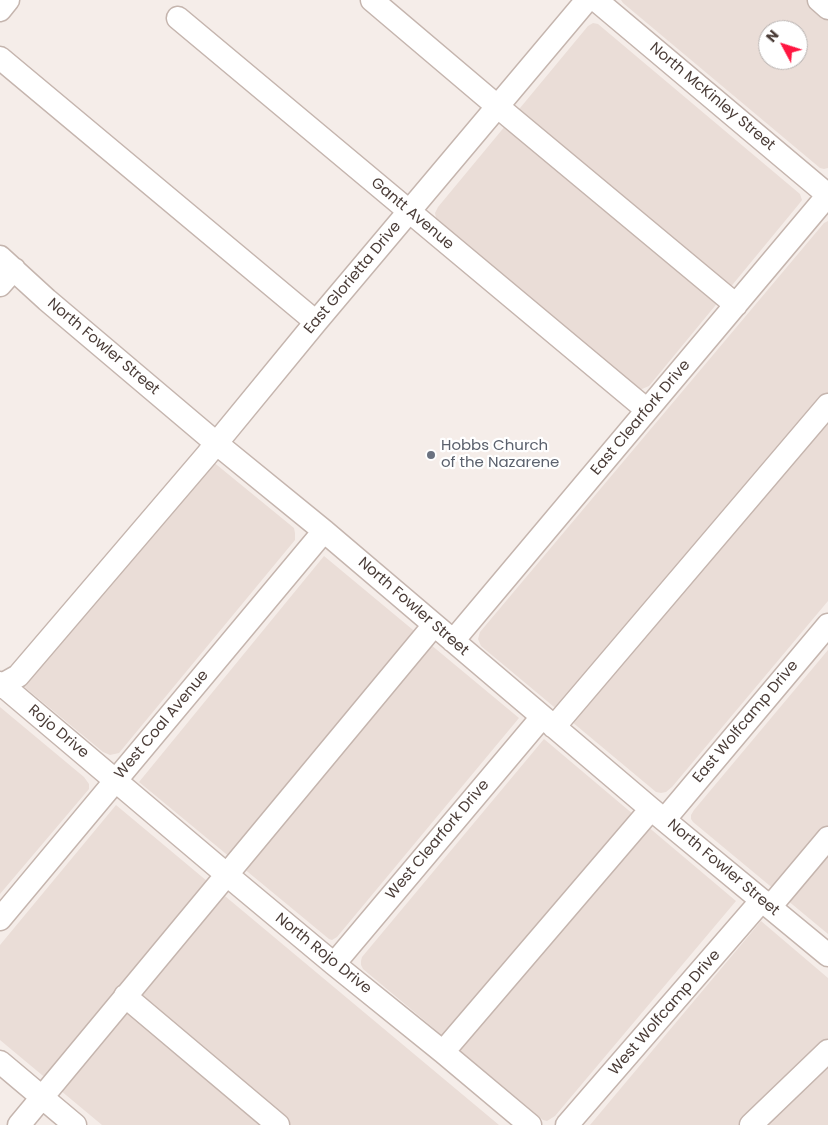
<!DOCTYPE html>
<html>
<head>
<meta charset="utf-8">
<style>
	body { margin:0 }
	#map { position:relative; width:828px; height:1125px; overflow:hidden; background:#f5ede9; font-family:Poppins,sans-serif }
	canvas { display:block }
	.north { position:absolute; left:758px; top:20px; width:50px; height:50px; box-sizing:border-box; background:#fff; border:1px solid #b7b1af; border-radius:50%; rotate:310deg; font-size:14px; font-weight:700; line-height:20px; text-align:center; color:#4a3c37 }
	.north::after { content:''; display:block; margin:auto; width:18px; height:22px; background:#ff1641; clip-path:polygon(50% 0,100% 100%,50% 72%,0 100%) }
</style>
</head>
<body>
<div id="map">
<canvas width="828" height="1125"></canvas>
<div class="north">N</div>
</div>
<script>
const context = document.querySelector('canvas').getContext('2d');
context.lineJoin = 'round';
function fillPath(path, color) { context.fillStyle = color; context.fill(path, 'evenodd'); }
function strokePath(path, color, width, dash) { context.strokeStyle = color; context.lineWidth = width; context.lineCap = dash ? 'butt' : 'round'; context.setLineDash(dash || []); context.stroke(path); }
function label(font, color, halo, rows, align = 'center') {
  context.font = font + ' Poppins,sans-serif'; context.lineWidth = 4.5; context.setLineDash([]); context.textBaseline = 'middle'; context.strokeStyle = halo; context.fillStyle = color; for (const [text, x, y, turn = 0] of rows) {
    context.save(); context.translate(x, y); context.rotate((+turn || 0) * Math.PI / 180); context.textAlign = isNaN(turn) ? turn : align; if (halo) context.strokeText(text, 0, 0); context.fillText(text, 0, 0); context.restore();
  }
}
const residential = new Path2D(`
	M621,0h207v168l-4,1 -4,-1 -197,-165zM768,30h30v30h-30z
	M593,23l5,1 202,170 2,6 -3,4 -150,182 -7,3 -7,-1 -199,-170 -1,-5 3,-6 150,-181z
	M828,221v380l-156,186 -6,5 -5,1 -5,-1 -175,-146 -3,-7 2,-7 344,-409z
	M206,456l88,72 1,5v7l-176,213 -9,2 -7,-3 -81,-67z
	M324,556l195,162 -182,219 -5,3 -3,-1 -190,-157z
	M828,650v284l-135,-112 -2,-3v-4l3,-5z
	M0,707l84,70 5,7v5l-89,105z
	M544,739l192,162 -181,215 -8,5 -4,-1 -180,-151 -2,-4v-4l1,-4z
	M116,805l383,320h-397l-102,-85v-95z
	M761,921l67,57v147h-238z`);
const minor = new Path2D(`
	M372,0l125,106 239,199
	M596,0l232,195
	M819,0l9,8
	M0,10l8,-10
	M178,18l469,392
	M0,58l316,264
	M0,257l47,43 169,143 108,88 327,278 177,146
	M0,285l14,-16
	M453,641l375,-446
	M0,683l226,191 108,90 109,88 87,73
	M0,687l2,-2 16,-9 188,-220 110,-134 271,-322
	M554,727l274,-322
	M665,819l163,-194
	M770,907l58,-69
	M0,919l324,-388
	M334,964l208,-247
	M125,996l153,129
	M443,1052l208,-243
	M0,1062l75,63
	M19,1125l415,-500
	M567,1125l195,-225
	M751,1125l77,-74`);
const markers = [
	[431,455,5,"#6b7280"]
];
const streetNames = [
	["North McKinley Street",712,97,40],
	["Gantt Avenue",412,214,40],
	["East Glorietta Drive",353,278,-50],
	["North Fowler Street",103,347,40],
	["East Clearfork Drive",641,418,-50],
	["North Fowler Street",413,607,41],
	["East Wolfcamp Drive",746,722,-50],
	["West Coal Avenue",162,725,-50],
	["Rojo Drive",58,732,40],
	["West Clearfork Drive",438,840,-50],
	["North Fowler Street",723,868,40],
	["North Rojo Drive",323,954,39],
	["West Wolfcamp Drive",665,1013,-49]
];
const worshipNames = [
	["Hobbs Church",441,446],
	["of the Nazarene",441,463]
];
fillPath(residential, '#eaddd7');
strokePath(minor, '#c5b5ae', 25);
strokePath(minor, '#fff', 22);
for (const [x, y, r, color] of markers) { const dot = new Path2D(); dot.arc(x, y, r, 0, 2 * Math.PI); context.fillStyle = color; context.fill(dot); strokePath(dot, '#fff', 2); }
label('15px', '#4a3c37', '#fff', streetNames);
label('15px', '#5b616d', '#fff', worshipNames, 'left');
</script>
</body>
</html>
